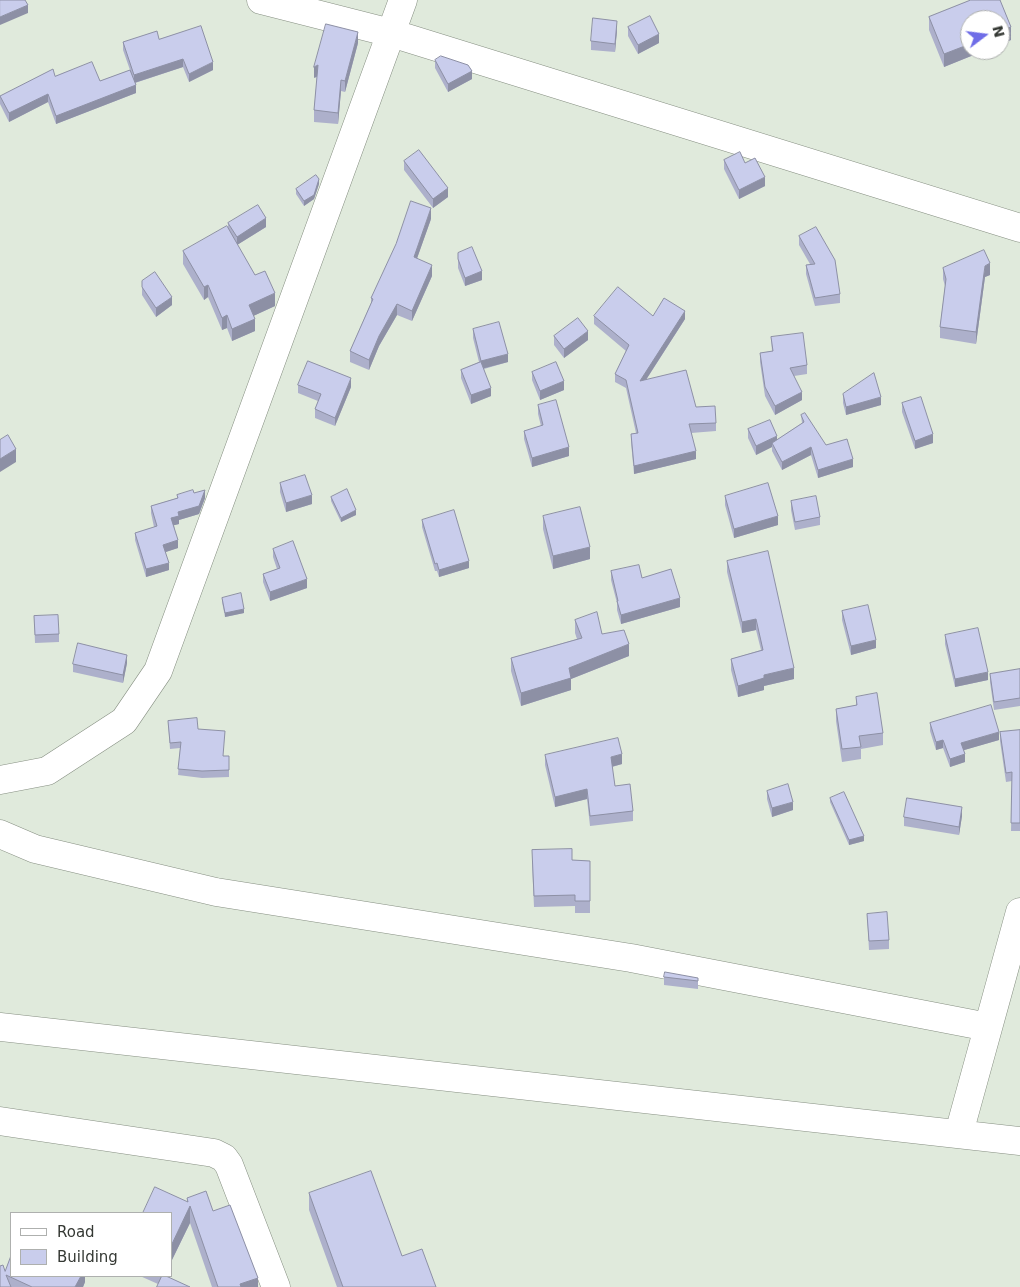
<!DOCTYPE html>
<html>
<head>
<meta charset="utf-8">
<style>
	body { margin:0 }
	#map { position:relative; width:1020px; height:1287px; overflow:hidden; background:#e0eadc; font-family:"DejaVu Sans",sans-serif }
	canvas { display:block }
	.legend { position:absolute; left:10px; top:1212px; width:162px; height:65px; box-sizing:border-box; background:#fff; border:1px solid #aeb0ae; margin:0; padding:6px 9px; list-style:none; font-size:15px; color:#353934 }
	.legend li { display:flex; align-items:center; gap:10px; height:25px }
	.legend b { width:25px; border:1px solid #aeb0ae }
	.north { position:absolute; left:960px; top:10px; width:50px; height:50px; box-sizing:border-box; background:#fff; border:1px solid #aeb0ae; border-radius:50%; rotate:75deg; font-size:14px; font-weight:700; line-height:20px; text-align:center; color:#353934 }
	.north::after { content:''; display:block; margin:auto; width:18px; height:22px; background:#6f6de7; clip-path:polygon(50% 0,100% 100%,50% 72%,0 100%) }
</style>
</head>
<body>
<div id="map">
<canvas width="1020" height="1287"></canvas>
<ul class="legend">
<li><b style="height:6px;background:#fff"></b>Road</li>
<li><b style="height:14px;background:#c9cdec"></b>Building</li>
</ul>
<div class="north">N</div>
</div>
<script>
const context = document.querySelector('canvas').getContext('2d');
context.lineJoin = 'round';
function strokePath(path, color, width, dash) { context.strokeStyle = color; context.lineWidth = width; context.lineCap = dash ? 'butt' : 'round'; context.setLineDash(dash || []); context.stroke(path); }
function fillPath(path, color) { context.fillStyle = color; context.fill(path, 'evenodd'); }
const minor = new Path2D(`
	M261,0l130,33 629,195
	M0,780l47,-9 77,-50 34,-50 245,-671
	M0,834l35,15 181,43 415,66 357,69
	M0,1027l1020,114
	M0,1121l214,32 10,5 5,7 47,122
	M959,1133l61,-221`);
const wall = new Path2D(`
	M971,0h29l11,27v13l-11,4v-24h-30v30h16l-42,17 -15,-37v-13z
	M628,27l31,16 -21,11 -10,-18z
	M617,30l-2,22 -24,-2v-9z
	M159,39l54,31 -24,12 -6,-15 -48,16 1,10 -80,31 -8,-22 -39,20 -9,-18v-8l55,-20 45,5 30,-11 -7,-20v-8z
	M358,43l-13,49 -4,-1 -3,33 -24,-2v-12l3,-33 -3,1z
	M435,60l37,19 -24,13 -13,-24z
	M724,160l21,3 20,23 -26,13 -15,-30z
	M404,161l44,36 -15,11 -29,-38z
	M319,184l-5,15 -10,7 -8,-12v-5z
	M431,219l-14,39 15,18 -20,45 -15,-6 -18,31 -10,24 -19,-8v-11l21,-48v-5z
	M228,223l38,4 -29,18 18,30 20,31 -22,10 2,15 -23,10 -5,-13 -5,2 -14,-33 -4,3 -21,-36v-13l45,-21z
	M799,236l41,58v9l-25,3 -9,-32v-9l4,-1 -11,-19z
	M458,253l24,27 -17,6 -7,-18z
	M943,268l47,7 -5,2 -9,67 -36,-6v-11l5,-41 -2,-7z
	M142,281l30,24 -16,12 -14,-22z
	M594,316h59l32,3 -39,61 50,27 20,16v8l-25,2 5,26 -62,15 -3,-32v-8l5,-1 -10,-45 -11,-6v-8l11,-23 -32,-27z
	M473,329l35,33 -24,7 7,27 -20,8 -10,-26v-8l18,-8 -6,-24z
	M554,336l34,4 -24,18 -10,-13z
	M771,337l36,28v9l-13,2 8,24 -27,15 -10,-19 -5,-34v-9l12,-2z
	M532,372l32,18 -24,10 -8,-20z
	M298,385l53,2 -16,39 -20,-8v-9l3,-8 -20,-8z
	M843,394l38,11 -35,10 -3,-12z
	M902,403l31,40 -18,6 -13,-37z
	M538,405l31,51 -37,11 -8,-28v-8l17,-5 -3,-12z
	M801,415l25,30 27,22 -35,11 -7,-23 -29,15 -10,-19v-4l-16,8 -8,-17v-9l29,11 25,-17z
	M280,483l32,21 -26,8 -6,-20z
	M194,493l11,5 -6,16 -20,6v4l-5,1 4,23 -13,4 4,18 -23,7 -11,-37v-7l19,-6 -3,-14v-7l26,-8v-3z
	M725,496l53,29 -44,13 -9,-33z
	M331,497l25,18 -15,7 -10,-21z
	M791,501l29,16v8l-25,5 -4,-20z
	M543,516l47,43 -37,10 -10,-40z
	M422,520l47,48 -30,9 -2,-6h-2l-13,-44z
	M273,549l34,39 -37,13 -7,-19v-8l14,-5 -4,-12z
	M727,561l67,118 -30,7v4l-26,7 -7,-27v-11l30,-9 -5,-20 -14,3 -15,-61z
	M611,571l31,7 38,29 -59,17 -4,-14v-7l-6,-23z
	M222,598l22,15 -19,4 -3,-15z
	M842,611l34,37 -25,7 -9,-35z
	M34,616l25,18v8l-24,1z
	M575,620l27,14 27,22 -58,23v11l-50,16 -10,-35v-13l66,-19 -2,-6z
	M945,635l43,45 -33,7 -10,-43z
	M127,663l-4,20 -50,-11v-8z
	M1020,669v37l-26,4 -4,-28v-8z
	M856,697l27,36v12l-22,4v10l-19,3 -6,-41v-12l20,-4z
	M168,721l30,8 25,27h6v21l-27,1 -24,-3 2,-27 -10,1z
	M930,723l69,17 -35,10 1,12 -15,5 -7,-19 -7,2 -6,-19z
	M1020,730v101h-9l1,-50 -6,1 -6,-41v-9z
	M545,755l77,9 -10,3 3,19 18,25v10l-43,5 -3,-27 -32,8 -10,-42z
	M767,791l26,19 -21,7 -5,-18z
	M830,798l34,43 -15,4 -19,-43z
	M962,816l-3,19 -55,-9v-9z
	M572,860l18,1v52h-15v-7l-41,1 -2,-45z
	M867,914l22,26v9l-20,1z
	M664,977l34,1v11l-34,-4z
	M309,1193l127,94h-99l-28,-77z
	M187,1198l26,13 45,76h-46l-22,-64 -19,39v-49l16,-11z
	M5,1271l80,5v6l-2,5h-83z
	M140,1276h26l-8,8z`);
const shadedWall = new Path2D(`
	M28,5v8l-28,12v-8z
	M617,21v9l-2,22v-8z
	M1011,27v13l-11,4v-13z
	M358,32v11l-13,49v-11z
	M659,34v9l-21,11v-9z
	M970,44v6h16l-42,17v-13z
	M183,59v8l-49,16v-8z
	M213,62v8l-24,12v-8z
	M318,65v11l-4,2v-11z
	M472,71v8l-24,13v-8z
	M341,80v11l-3,33v-11z
	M136,85v8l-80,31v-8z
	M48,94v8l-39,20v-9z
	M765,177v9l-26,13v-9z
	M319,179v5l-5,15 -10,7v-5z
	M448,188v9l-15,11v-9z
	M431,208v11l-17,48v-10z
	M266,218v9l-29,18v-8z
	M990,263v12l-5,2 -9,67v-12l9,-66z
	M432,265v11l-20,45v-10z
	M482,271v9l-17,6v-8z
	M208,285v12l-4,3v-13z
	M275,293v13l-26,12v-13z
	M172,297v8l-16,12v-9z
	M397,304v11l-18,31 -10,24v-10l10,-24z
	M685,311v8l-45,70v-8z
	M227,315v13l-5,2v-12z
	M255,319v12l-23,10v-12z
	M588,331v9l-24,18v-9z
	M508,354v8l-27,7v-8z
	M351,378v9l-16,39v-8z
	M564,381v9l-24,10v-9z
	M491,388v8l-20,8v-9z
	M802,392v8l-27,15v-9z
	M881,397v8l-35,10v-8z
	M933,434v9l-18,6v-8z
	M777,436v9l-5,-2v4l-16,8v-9z
	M569,447v9l-37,11v-9z
	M811,447v8l-29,15v-8z
	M16,449v13l-16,10v-13z
	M696,451v8l-62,15v-8z
	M853,459v8l-35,11v-8z
	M205,490v8l-6,16 -20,6v4l-8,2v-8z
	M312,495v9l-26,8v-9z
	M356,510v5l-15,7v-4z
	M778,516v9l-44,13v-9z
	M178,540v8l-15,5v-8z
	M590,547v12l-37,10v-13z
	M469,561v7l-30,9v-7z
	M169,563v7l-23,7v-8z
	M307,579v9l-37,13v-9z
	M680,598v9l-59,17v-9z
	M244,609v4l-19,4v-4z
	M756,619v11l-14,3v-11z
	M876,640v8l-25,7v-9z
	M629,644v12l-58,23v11l-50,16v-13l48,-25z
	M127,655v8l-4,20v-8z
	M794,668v11l-30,7v4l-26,7v-11l26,-11z
	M988,672v8l-33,7v-8z
	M999,732v8l-38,11v-8z
	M943,740v8l-7,2v-8z
	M622,754v10l-11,3v-10z
	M965,754v8l-15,5v-8z
	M587,789v10l-32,8v-10z
	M793,802v8l-21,7v-9z
	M962,807v9l-3,19v-8z
	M864,836v5l-15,4v-5z
	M190,1206v17l-19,39v-16z
	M81,1276h4v6l-2,5h-8z
	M258,1278v9h-18v-3z`);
const building = new Path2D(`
	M0,0h25l3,5 -28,12z
	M971,0h29l11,27 -11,4v-11h-30v24l-26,10 -15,-37z
	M650,16l9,18 -21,11 -10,-18z
	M593,18l24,3 -2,23 -24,-3z
	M326,24l32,8 -13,49 -4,-1 -3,33 -24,-3 4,-45 -4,2z
	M201,26l12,36 -24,12 -6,-15 -49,16 -11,-33 34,-11 2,8z
	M441,56l27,9 4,6 -24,13 -13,-24z
	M92,62l8,19 30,-11 6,15 -80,31 -8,-22 -39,19 -9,-17 53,-27 2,7z
	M419,150l29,38 -15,11 -29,-38z
	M740,152l5,11 10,-5 10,19 -26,13 -15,-30z
	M316,175l3,4 -5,16 -10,6 -8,-12z
	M411,201l20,7 -17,49 18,8 -20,46 -15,-7 -18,32 -10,24 -19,-9 23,-52 -2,-1 25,-54z
	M258,205l8,13 -29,19 -9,-14z
	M227,226l28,49 10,-4 10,22 -26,12 6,14 -23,10 -5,-14 -5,3 -14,-33 -4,2 -21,-36z
	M816,227l19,33 5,34 -25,4 -9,-33 9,-1 -16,-28z
	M472,247l10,24 -17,7 -7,-19v-6z
	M984,250l6,13 -5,3 -9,66 -36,-5 6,-48 -3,-11z
	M155,272l17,25 -16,11 -14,-21v-6z
	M618,287l35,29 11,-18 21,13 -45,70 46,-11 10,37 19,-1 1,17 -27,1 7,27 -62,15 -3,-32 7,-1 -12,-53 -11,-6 14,-29 -35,-29z
	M578,318l10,13 -24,18 -10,-13z
	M499,322l9,32 -27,7 -8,-32z
	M803,333l4,32 -17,3 12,24 -27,14 -10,-19 -5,-34 13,-2 -2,-14z
	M308,361l43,17 -16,40 -20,-9 6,-15 -23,-9z
	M481,362l10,26 -20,7 -10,-25z
	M556,362l8,19 -24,10 -8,-19z
	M874,373l7,24 -35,10 -3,-13z
	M921,397l12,37 -18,7 -13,-38z
	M556,400l13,47 -37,11 -8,-27 19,-6 -5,-20z
	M805,413l21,32 21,-6 6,20 -35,11 -7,-23 -29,15 -10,-19 32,-21 -3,-7z
	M770,420l7,16 -21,10 -8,-17z
	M8,435l8,14 -16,10v-19z
	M305,475l7,20 -26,8 -6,-20z
	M768,483l10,33 -44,13 -9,-33z
	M347,489l9,21 -15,8 -10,-21z
	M193,490l1,3 11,-3 -6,16 -21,6 1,4 -8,2 7,22 -15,5 6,18 -23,6 -11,-36 22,-7 -6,-20 27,-8 -1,-3z
	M816,496l4,21 -25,5 -4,-21z
	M580,507l10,40 -37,9 -10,-40z
	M454,510l15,51 -30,9 -2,-7 -2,1 -13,-44z
	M293,541l14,38 -37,13 -7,-18 17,-6 -7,-19z
	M768,551l26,117 -30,7v3l-26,8 -7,-27 32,-9 -7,-31 -14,3 -15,-61z
	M639,565l3,13 29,-9 9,29 -59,17 -4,-14h1l-7,-30z
	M241,593l3,16 -19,4 -3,-15z
	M868,605l8,35 -25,6 -9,-35z
	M597,612l5,22 22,-4 5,14 -60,24 2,10 -50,15 -10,-35 71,-20 -7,-18z
	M58,615l1,19 -24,1 -1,-19z
	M978,628l10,44 -33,7 -10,-44z
	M78,643l49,12 -4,20 -50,-11z
	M1020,669v29l-26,4 -4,-28z
	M877,693l6,40 -24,3 2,11 -19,2 -6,-40 21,-4 -1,-8z
	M991,705l8,27 -38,11 4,11 -15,5 -7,-19 -7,2 -6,-19z
	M197,718l1,11 27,2 -2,25h6v14l-27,1 -24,-2 3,-27 -11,1 -2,-22z
	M1020,730v93h-9l1,-51 -6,1 -6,-41z
	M618,738l4,16 -11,3 4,29 15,-2 3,27 -43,5 -3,-27 -32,8 -10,-42z
	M788,784l5,18 -21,6 -5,-17z
	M844,792l20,44 -15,4 -19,-42z
	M907,798l55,9 -3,20 -55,-10z
	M572,849v11l18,1v40h-15v-6l-41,1 -2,-46z
	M887,912l2,28 -20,1 -2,-27z
	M665,972l33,6v3l-34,-4z
	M371,1171l31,85 20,-7 14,38h-93l-34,-94z
	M155,1187l33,15 -1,-4 19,-7 7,20 17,-6 28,73 -18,6 1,3h-23l-28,-81 -19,40v-33h-28z
	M11,1256v20h70l-6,11h-43l-26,-12 5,12h-11v-21l3,-1 2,6z
	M162,1276h4l24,11h-33z`);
strokePath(minor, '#868f82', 29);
strokePath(minor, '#fff', 28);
fillPath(wall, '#adb0cb');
fillPath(shadedWall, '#8d90a5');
fillPath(building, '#c9cdec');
strokePath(building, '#8d90a5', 1);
</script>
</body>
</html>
